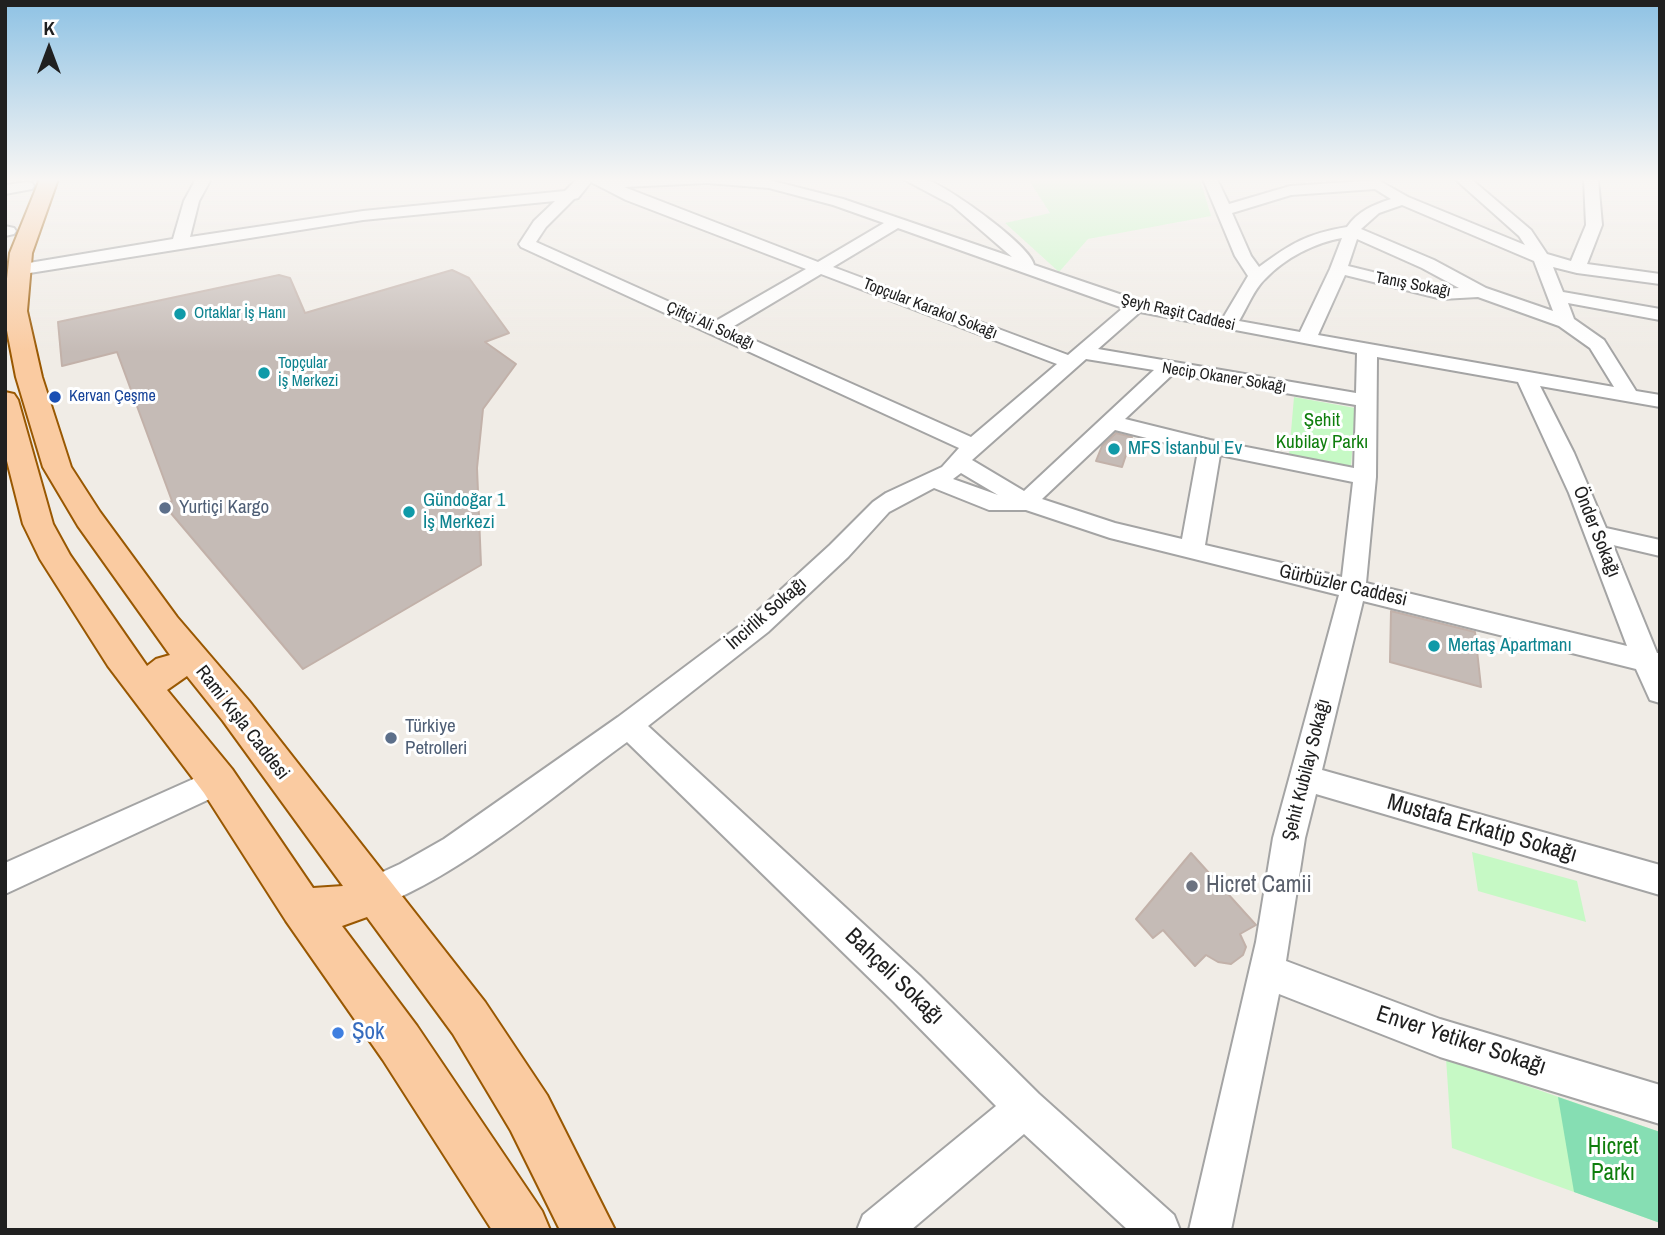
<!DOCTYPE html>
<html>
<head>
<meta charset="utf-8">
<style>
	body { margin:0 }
	#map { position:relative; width:1665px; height:1235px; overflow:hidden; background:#f0ece6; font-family:"Archivo Narrow",sans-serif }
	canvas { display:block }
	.frame { position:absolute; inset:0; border:7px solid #202020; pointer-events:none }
	.north { position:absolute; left:14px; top:14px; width:70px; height:70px; -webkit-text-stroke:5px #fff; paint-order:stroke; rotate:0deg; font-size:19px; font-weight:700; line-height:28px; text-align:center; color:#202020 }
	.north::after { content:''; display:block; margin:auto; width:24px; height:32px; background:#202020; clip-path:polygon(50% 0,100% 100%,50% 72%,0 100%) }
</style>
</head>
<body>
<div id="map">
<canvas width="1665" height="1235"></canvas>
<div class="frame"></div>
<div class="north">K</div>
</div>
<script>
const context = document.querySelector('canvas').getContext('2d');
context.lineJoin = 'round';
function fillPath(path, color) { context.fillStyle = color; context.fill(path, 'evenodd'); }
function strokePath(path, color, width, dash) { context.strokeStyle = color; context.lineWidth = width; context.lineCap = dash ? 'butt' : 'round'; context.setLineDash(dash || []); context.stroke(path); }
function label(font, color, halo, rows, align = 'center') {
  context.font = font + ' "Archivo Narrow",sans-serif'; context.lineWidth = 6; context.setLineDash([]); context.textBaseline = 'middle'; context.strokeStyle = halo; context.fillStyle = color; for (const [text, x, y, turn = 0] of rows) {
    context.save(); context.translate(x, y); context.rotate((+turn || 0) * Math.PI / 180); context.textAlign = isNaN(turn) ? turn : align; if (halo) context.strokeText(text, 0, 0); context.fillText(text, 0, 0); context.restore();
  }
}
const park = new Path2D(`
	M1028,179h172l11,37 -123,23 -29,33 -54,-49 45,-10z
	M1294,397l61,11 -4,59 -62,-12z
	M1472,852l105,29 9,41 -108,-31z
	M1446,1058l214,74v91l-208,-75z`);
const pitch = new Path2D(`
	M1558,1097l102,35v91l-86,-31z`);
const building = new Path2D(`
	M452,270l17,8 40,55 -24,9 31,22 -33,45 -6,59 4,97 -178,104 -139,-164 8,-4 -55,-149 -55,14 -4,-44 221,-47 11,3 15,35z
	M1116,433l16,4 -10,30 -26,-6 6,-15z
	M1391,611l84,21 6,55 -91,-25z
	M1191,853l65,72 -16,9 6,13 -3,8 -12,9 -13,-2 -12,-7 -11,11 -32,-36 -10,8 -17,-19z`);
const minor = new Path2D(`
	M196,179h15l-12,22 -9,36 173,-26 202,-20 12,-12 192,1 74,19 169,58 -60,-52 -49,-26c8,0 19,-1 27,2 21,8 101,65 104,84l106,36 83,17 25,-42 -13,-20 -32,-77h14l12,25 61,-18 88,-6 30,17 117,48 -6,-9 -64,-57h16l60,51 16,24 24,7 15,-36 -2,-46h14l4,46 -15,39 73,10v10l-83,-11 -24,-6 10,25 97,17v11l-92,-17 6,16 30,21 32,51 24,4v12l-120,-21 34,67 32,75 54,12v16l-47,-11 44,108h3v50l-10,-3 -14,-31 -273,-68 -41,169 338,95v30l-344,-101 -11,44 -19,123 154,58 220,66v39l-220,-67 -161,-63 -48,236h-42l67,-288 17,-104 66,-243 -229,-57 -84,-28h-37l-55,-22 -45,24 -41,45 -80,75 -120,94 272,250 119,118 135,121 6,15h-52l-104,-96 -113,96h-54l6,-15 133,-109 -102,-104 -267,-260c-80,58 -162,131 -254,167l-12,-5 -5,-11 5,-11 39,-18 44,-25 174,-122 132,-99 80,-73 43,-43 13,-9 56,-26 17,-19 -438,-201 -2,-3 15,-23 21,-20 -192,19 -346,55 -9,-5 9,-5 156,-26 11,-38zM591,182l35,18 180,69 -92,53 -178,-80 10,-15 28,-28 4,-1zM707,183l62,5 64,17 51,18 -66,39 -194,-75zM1375,189l16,10c-18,6 -33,12 -44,28 -41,7 -55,16 -88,40l-8,-11 -19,-43 59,-18zM1402,205l132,56 19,50 -67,-23 -52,-28 -73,-31 18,-16zM898,228l225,80 -55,47 -235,-88zM1342,238l-12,31 -30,63 -61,-11c8,-13 15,-32 26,-42 20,-21 49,-36 77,-41zM1357,239l65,29 37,20 -17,1 -94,-23zM821,274l236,90 -86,73 -242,-108zM1345,275l97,24 36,-2 81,29 31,22 24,39 -296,-52zM1140,312l217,41 -1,40 -258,-44zM1377,357l141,25 51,111 58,153 -261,-63 10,-106zM1086,359l68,11 -130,121 -52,-31zM1173,374l183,31 -2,63 -144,-28 -85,-21zM1115,430l83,21 -16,88 -67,-16 -73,-24zM1220,455l133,27 -11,95 -137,-32zM961,473l37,22 -45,-16z
	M27,182l5,1 2,3 -2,3 -27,5v-9z
	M5,226l9,2 2,3 -2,3 -9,2z
	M218,768l11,4 4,9 -4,9 -224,104v-31z`);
const major = new Path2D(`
	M40,179h18l-26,74 -5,58 15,66 29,90 29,45 77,105 72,84 236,301 62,93 68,135h-55l-49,-99 -58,-97 -86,-117 -25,9 75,100 125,185 8,19h-58l-109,-170 -97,-139 -82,-128 -96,-127 -68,-107 -17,-35 -18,-71v-61l9,2 4,6 35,124 17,31 77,111 9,-7 14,-4 -92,-129 -35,-59 -27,-90 -11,-57v-24l5,-43zM187,676l36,45 120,165 -30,2 -81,-119 -65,-79z`);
const markers = [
	[180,314,7,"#0f9aa8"],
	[264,373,7,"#0f9aa8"],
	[55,397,7,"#1a4fb4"],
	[1114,449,7,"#0f9aa8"],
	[165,508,7,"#5c6f8a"],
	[409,512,7,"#0f9aa8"],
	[1434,646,7,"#0f9aa8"],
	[391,738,7,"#5c6f8a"],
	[1192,886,7,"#6b7280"],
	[338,1033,7,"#3f7fe0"]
];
const farStreetnames = [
	["Tanış Sokağı",1413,285,11],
	["Topçular Karakol Sokağı",930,309,21],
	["Şeyh Raşit Caddesi",1178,313,13],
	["Çiftçi Ali Sokağı",710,326,24],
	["Necip Okaner Sokağı",1224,378,9]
];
const farCulturenames = [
	["Ortaklar İş Hanı",194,314],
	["Topçular",278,364],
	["İş Merkezi",278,382]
];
const farTransitnames = [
	["Kervan Çeşme",69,397]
];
const parkNames = [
	["Şehit",1322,421],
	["Kubilay Parkı",1322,443]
];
const cultureNames = [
	["MFS İstanbul Ev",1128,449],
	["Gündoğar 1",423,501],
	["İş Merkezi",423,523],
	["Mertaş Apartmanı",1448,646]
];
const serviceNames = [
	["Yurtiçi Kargo",179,508],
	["Türkiye",405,727],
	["Petrolleri",405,749]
];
const streetNames = [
	["Önder Sokağı",1596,532,68],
	["Gürbüzler Caddesi",1343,586,13],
	["İncirlik Sokağı",767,614,-41],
	["Rami Kışla Caddesi",242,723,52],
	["Şehit Kubilay Sokağı",1307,770,-76]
];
const nearStreetnames = [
	["Mustafa Erkatip Sokağı",1482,829,16],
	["Bahçeli Sokağı",894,977,44],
	["Enver Yetiker Sokağı",1461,1041,18]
];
const nearWorshipnames = [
	["Hicret Camii",1206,886]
];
const nearShopnames = [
	["Şok",352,1033]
];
const nearParknames = [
	["Hicret",1613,1148],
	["Parkı",1613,1174]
];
fillPath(park, '#c6f9c5');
fillPath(pitch, '#86deb3');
fillPath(building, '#c5bbb6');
strokePath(building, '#c2b1a9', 2);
strokePath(minor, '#a4a4a4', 4);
strokePath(major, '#995802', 4);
fillPath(minor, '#fff');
fillPath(major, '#facba1');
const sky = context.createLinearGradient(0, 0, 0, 352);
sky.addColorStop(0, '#8ec2e4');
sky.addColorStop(0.51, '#f8f6f4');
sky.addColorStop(1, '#f8f6f400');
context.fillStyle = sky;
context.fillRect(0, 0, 1665, 352);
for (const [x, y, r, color] of markers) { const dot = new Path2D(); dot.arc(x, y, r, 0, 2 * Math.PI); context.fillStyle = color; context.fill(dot); strokePath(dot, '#fff', 2.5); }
label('16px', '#202020', '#fff', farStreetnames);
label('16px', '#0d838f', '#fff', farCulturenames, 'left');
label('16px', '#164399', '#fff', farTransitnames, 'left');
label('19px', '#0f7e0d', '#fff', parkNames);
label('19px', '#0d838f', '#fff', cultureNames, 'left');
label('19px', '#4e5e75', '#fff', serviceNames, 'left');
label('19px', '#202020', '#fff', streetNames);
label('23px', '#202020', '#fff', nearStreetnames);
label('23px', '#5b616d', '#fff', nearWorshipnames, 'left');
label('23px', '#366cbe', '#fff', nearShopnames, 'left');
label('23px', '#0f7e0d', '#fff', nearParknames);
</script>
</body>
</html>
